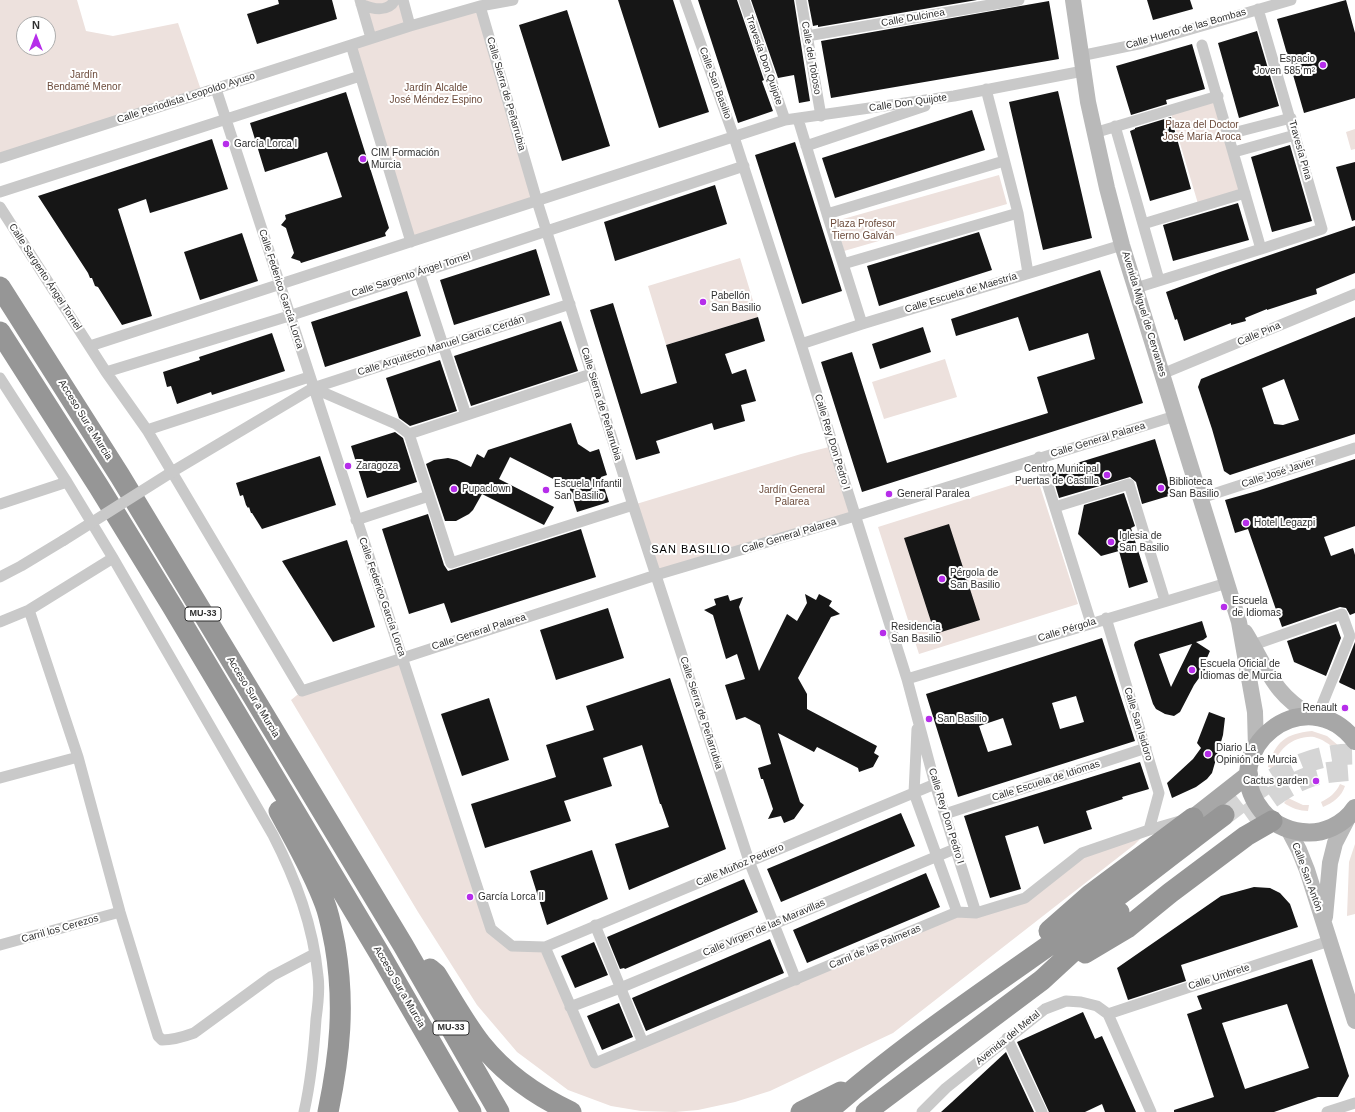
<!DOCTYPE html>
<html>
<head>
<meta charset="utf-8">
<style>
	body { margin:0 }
	#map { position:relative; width:1355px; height:1112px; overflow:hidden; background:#fff; font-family:Arial,sans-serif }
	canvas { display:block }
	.north { position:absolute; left:16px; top:16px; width:40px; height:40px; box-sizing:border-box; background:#fff; border:1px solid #acacac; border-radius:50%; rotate:0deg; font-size:11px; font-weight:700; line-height:16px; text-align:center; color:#2f2f2f }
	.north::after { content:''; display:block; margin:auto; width:14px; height:18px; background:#b62dea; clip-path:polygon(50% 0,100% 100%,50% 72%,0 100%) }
</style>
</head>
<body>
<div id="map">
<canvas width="1355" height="1112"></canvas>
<div class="north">N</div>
</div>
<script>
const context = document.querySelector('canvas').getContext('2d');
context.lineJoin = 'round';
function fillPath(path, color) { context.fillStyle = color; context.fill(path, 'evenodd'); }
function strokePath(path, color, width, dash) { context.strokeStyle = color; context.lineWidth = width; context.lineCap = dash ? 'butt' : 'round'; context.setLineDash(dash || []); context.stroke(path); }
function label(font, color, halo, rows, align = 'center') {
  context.font = font + ' Arial,sans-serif'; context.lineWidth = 4; context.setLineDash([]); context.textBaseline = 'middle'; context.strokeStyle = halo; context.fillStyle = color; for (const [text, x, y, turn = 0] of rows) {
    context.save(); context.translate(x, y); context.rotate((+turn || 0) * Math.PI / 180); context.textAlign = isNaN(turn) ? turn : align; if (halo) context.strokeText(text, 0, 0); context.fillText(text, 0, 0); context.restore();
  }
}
const green = new Path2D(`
	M0,0h77l9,31 27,5 65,-13 24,70 -202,65zM24,24h24v24h-24z
	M360,0h43l7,26 70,-20 57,195 -126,41 -60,-197 20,-7z
	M1218,96l27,97 -46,14 -29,-97z
	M1355,129v20l-4,1 -5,-18z
	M999,175l8,29 -163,47 -8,-30z
	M740,258l18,59 -92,28 -18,-59z
	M945,359l12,38 -73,22 -12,-37z
	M833,446l22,70 -199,59 -23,-70 168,-51z
	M1037,477l41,127 -159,50 -41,-127z
	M403,657l88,272 21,17 33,1 50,116 362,-151 68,-14 57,-45 67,-23 -15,15 -241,188 -123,58 -35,11 -37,8 -23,2 -34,-1 -30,-5 -43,-16 -51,-38 -40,-47 -59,-93 -127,-212 11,-9z
	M1312,731l15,5 12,10 -4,3c-6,-5 -13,-10 -21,-12 -19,-2 -40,13 -39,32l-7,-2c8,-26 17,-33 44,-36z
	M1340,784l5,2c-3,10 -12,17 -22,21l-2,-5c8,-4 15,-9 19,-18z
	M1288,798l15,7h6l-1,6c-8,0 -17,-3 -24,-8z
	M1355,844v70l-8,2 2,-54z`);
const building = new Path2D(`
	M278,0h54l5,19 -80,25 -10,-30 32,-10z
	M618,0h55l36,112 -50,16z
	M698,0h39l27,80 -2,1 11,30 -35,12z
	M751,0h43l16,101 -11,2 -5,-28 -16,3z
	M808,0h169l-159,27v-2l-5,1z
	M1147,0h43l3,9 -40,11z
	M1346,0l9,33v65l-51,15 -27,-94z
	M1049,1l10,58 -228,39 -10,-57z
	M567,10l43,136 -48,15 -43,-136z
	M1257,31l22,75 -40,12 -21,-75z
	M1192,44l13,45 -39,11 1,4 -36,11 -15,-49z
	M1058,91l34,147 -49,12 -34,-148z
	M346,92l43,136 -4,5 1,3 -85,27 -1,-2 -9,-3 3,-5 -8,-25 -5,-3 5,-6 -1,-4 57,-18 -15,-45 -62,20 -15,-49z
	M972,110l13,40 -150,48 -13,-40z
	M1171,117l20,72 -41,12 -20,-70 5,-2v-1z
	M212,139l16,50 -78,24 -4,-14 -28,10 34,107 -30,9 -24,-38 -3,-1 -3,-8h-2l-2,-5 -50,-77z
	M795,142l47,149 -40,13 -47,-149z
	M1290,145l22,76 -40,11 -21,-75z
	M1355,162v58l-3,1 -16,-54z
	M715,185l12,39 -112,37 -11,-39z
	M1238,203l11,37 -76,21 -10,-36z
	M1355,226v47l-39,16 1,5 -10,3 -40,13v-1l-22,9 1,3 -15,4v-2l-47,18 -7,-22 -2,1 -9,-28 54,-20z
	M979,232l13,38 -113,36 -12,-40z
	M242,233l16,48 -58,19 -16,-48z
	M536,249l14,46 -96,30 -14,-45z
	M1100,270l43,133 -281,89 -41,-130 31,-10 35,111 161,-50 -11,-36 58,-18 -7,-26 -59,18 -11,-34 -62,19 -5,-17z
	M407,291l14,45 -96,31 -14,-45z
	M613,303l28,91 36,-11 -11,-38 92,-28 7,24 -40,13 7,20 14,-5 10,32 -15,4 4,16 -31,9 -2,-7 -56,18 4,12 -24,7 -46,-150z
	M1355,317v117l-125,41 -6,-4 -12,-42 -14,-42 3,-8zM1284,379l15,41 -16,5 -9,-1 -12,-36z
	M561,321l17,50 -107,35 -17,-50z
	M923,327l8,25 -51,17 -8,-25z
	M272,333l13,38 -73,24 -1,-3 -34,12 -6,-18 -4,1 -4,-15 37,-12 -1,-3z
	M440,360l17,51 -47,15 -11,-8 -13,-40z
	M571,423l7,21 12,8 9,-3 8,26 -6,2 8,25 -32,10 -10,-32 -2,5 -55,-28 -11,22 55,28 -10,18 -62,-31 -9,16 -4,4 -13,7h-11l-19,-57 8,-4 14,-2 9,2 14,7 6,-13 7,4 4,-8z
	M395,432l8,6 14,44 -50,16 -16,-52z
	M1155,439l17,56 -30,9 -6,-22 -6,-5 -71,21 -8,-27z
	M320,456l16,49 -74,24 -10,-16h-1l-2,-6 -1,1 -2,-3 -3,-10 -3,1 -4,-13z
	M1355,459v67l-31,11 7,19 22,-8 2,7v58l-5,2 -4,-7 -6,-1 -58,20 -34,-98 -13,4 -10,-33 32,-9z
	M1124,493l11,33 -4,2 17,54 -19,6 -10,-37 -18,5 -23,-22 6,-29z
	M428,514l16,51 4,6 133,-42 15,48 -145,46 -7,-20 -35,11 -27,-85z
	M949,524l31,96 -45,14 -31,-96z
	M347,540l28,87 -42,15 -51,-81z
	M805,594l11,6 3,-6 13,7 -3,5 11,8 -9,3 -33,61 9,16v15l70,37 -3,7 5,3 -6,11 -14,5 -1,-4 -41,-21 -3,5 -36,-19 22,69 4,3 -10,14 -10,4 -3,-7 -13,3 5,-10 -10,-30h-2l-3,-11 13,-4 -11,-39 -15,-8 -9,3 -11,-35 20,-6 -8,-25 -11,5 -13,-44 -9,-5 12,-5 -2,-6 14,-4 2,6 13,-4 -4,10 20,64 28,-57 10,7 10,-18z
	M608,608l16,50 -68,22 -16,-50z
	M1202,621l5,16 -4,3 -7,2 14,9 -4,9 3,4 -15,21 -14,27 -6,4 -9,-2 -9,-5 -3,-5 -19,-59 1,-3 4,-2zM1192,644l-21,43 -12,-33z
	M1336,624l5,14 -15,38 -32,-14 -7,-21z
	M1102,638l33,103 -177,56 -32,-103zM1076,696l8,26 -24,7 -8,-26zM1003,718l9,27 -24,7 -9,-26z
	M1355,642v48l-15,-7 -1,-1z
	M670,678l56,171 -97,41 -14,-46 54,-17 -8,-23h-1l-18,-59 -39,13 9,28 -48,15 7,20 -86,27 -14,-44 85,-27 -10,-32 48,-15 -8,-24z
	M489,698l20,62 -47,16 -21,-62z
	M1209,712l16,6 -2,17 -11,38 -5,6 -11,8 -24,11 -5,-15 26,-24 8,-11 -4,-5z
	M1140,762l9,27 -27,8 1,2 -37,12 6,18 -48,15 -6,-18 -33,10 16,53 -31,9 -26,-82z
	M901,813l14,33 -134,56 -14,-33z
	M592,850l16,49 -61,26 -17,-54z
	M926,873l14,34 -133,56 -14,-33z
	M744,879l14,33 -133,57 -1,-1 -4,1 -13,-32z
	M1254,887l16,1 10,5 10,11 8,23 -117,38 5,16 -58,19 -11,-32 104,-72z
	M770,939l14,34 -138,58 -14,-33z
	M594,942l14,33 -33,13 -14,-32z
	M1312,959l37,117 -11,21h-20l-44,15h-100v-2l40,-13 -27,-83 15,-5 -5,-13zM1287,1004l22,64 -64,21 -23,-66z
	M619,1003l14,34 -31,13 -15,-34z
	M1083,1012l12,27 7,-3 34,76h-31l-3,-8 -17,8h-36l-32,-70z
	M1006,1052l28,60h-93l11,-10z`);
const highwayTunnel = new Path2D(`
	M1224,815c42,-32 74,-61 131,-61
	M1246,816c20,-14 40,-31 63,-39 15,-5 30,-6 46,-7`);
const street = new Path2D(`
	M360,0l11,38
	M403,0l7,26
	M685,0l49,137 67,207 106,335 28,105 41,129
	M744,0l41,120
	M801,0l20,116
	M361,4c11,5 27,9 34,-4
	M480,6l57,195 96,304 116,356 47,119
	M1258,9l64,220 -61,20
	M807,36l212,-36
	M351,45l60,197
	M1080,56l63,-13 148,-43
	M216,89l275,840 21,17 33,1 390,-163
	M986,89l32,124 10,60
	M798,119l29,95
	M1115,126l44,154
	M1094,133l124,-37
	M1229,134l62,-16
	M806,146l119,-40
	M1234,152l61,-17
	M0,158l410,-132 70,-20 33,-6
	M1004,161l-177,53 16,50 175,-51
	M0,192l360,-116
	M0,207l106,165 183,-56 455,-150
	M1143,224l102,-31
	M843,264l19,60
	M419,272l47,143
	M1136,288l125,-39 -59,-204
	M801,344l61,-20 260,-79
	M90,346l695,-226 169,-24 129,-25
	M106,372l41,58 155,261 354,-116 199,-59 320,-100
	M591,374l-182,60 42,129 182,-58
	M1162,374l193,-80
	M0,378l67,104 46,76 160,277c23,45 40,90 45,141 2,14 0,29 -2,43 -2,31 -5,62 -12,93
	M313,388l83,36 13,10
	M147,430l162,-53
	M1039,457l52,166
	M175,470l138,-82 257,-84
	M1201,498l154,-50
	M0,504l67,-22
	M1055,507l74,-23 36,117
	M356,520l73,-24
	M0,577l21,-11 43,-26
	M29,610l49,147 42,155 38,124 4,4c12,0 21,-3 32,-7l78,-57 42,-22
	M1106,618l53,175 -10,37
	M0,622l29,-12 84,-52
	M1253,645l89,-31 8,22 -33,81
	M907,679l320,-96
	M917,729l-3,64 43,119
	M0,778l78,-21
	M945,814l201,-66
	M595,925l48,118
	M0,945l120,-33
	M545,947l50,116 362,-151 19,1 49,-15 57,-45 67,-23 31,-9
	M570,1007l50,-19 337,-140
	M1108,1014l221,-73
	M1108,1014l43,98
	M1007,1038l35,74
	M922,1112l24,-24 99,-79 21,-8 15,1 16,4 11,8
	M1327,1112l28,-9`);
const secondary = new Path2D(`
	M1073,0l15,102 19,86 15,57 117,377 16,90 1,36
	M1245,632c12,19 21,41 35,58 9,11 20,19 31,26
	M1288,829l11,21 8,20 48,151
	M1325,917l5,-54 5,-20 14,-27`);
const primary = new Path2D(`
	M1355,741c-49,-64 -142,10 -93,70 10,12 24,19 40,21 20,3 42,-7 53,-24
	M1193,818l56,-44`);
const highway = new Path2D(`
	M0,287l120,189 283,469 96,167
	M0,332l99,155 73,119 209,350 90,156
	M279,811c16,30 34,60 46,93 5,13 7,27 10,41 10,59 5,109 -7,167
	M1049,931l41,-36 103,-77
	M1085,953l42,-25 43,-35 76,-57 26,-15
	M430,969l6,5c15,24 28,48 45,70 24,30 56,52 90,68
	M801,1112l40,-20
	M827,1112c84,-74 179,-135 269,-200 44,-31 85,-65 128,-97
	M866,1112l176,-132 63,-58 14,-10`);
const streetBridge = new Path2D(`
	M64,540l111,-70`);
const markers = [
	[1323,65,4,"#b62dea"],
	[226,144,4,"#b62dea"],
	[363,159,4,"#b62dea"],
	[703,302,4,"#b62dea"],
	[348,466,4,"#b62dea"],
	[1107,475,4,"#b62dea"],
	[1161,488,4,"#b62dea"],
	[454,489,4,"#b62dea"],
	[546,490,4,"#b62dea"],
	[889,494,4,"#b62dea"],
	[1246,523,4,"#b62dea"],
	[1111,542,4,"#b62dea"],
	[942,579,4,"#b62dea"],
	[1224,607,4,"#b62dea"],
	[883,633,4,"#b62dea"],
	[1192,670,4,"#b62dea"],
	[1345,708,4,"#b62dea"],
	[929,719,4,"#b62dea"],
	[1208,754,4,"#b62dea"],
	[1316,781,4,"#b62dea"],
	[470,897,4,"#b62dea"]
];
const shields = [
	[203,614,36],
	[451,1028,36]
];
const shieldNames = [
	["MU-33",203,614],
	["MU-33",451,1028]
];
const streetNames = [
	["Calle Dulcinea",913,18,-10],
	["Calle Huerto de las Bombas",1186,29,-16],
	["Calle del Toboso",811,58,80],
	["Travesía Don Quijote",764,60,71],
	["Calle San Basilio",715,83,70],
	["Calle Sierra de Peñarrubia",506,94,74],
	["Calle Periodista Leopoldo Ayuso",186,98,-18],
	["Calle Don Quijote",908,103,-8],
	["Travesía Pina",1300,150,74],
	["Calle Sargento Ángel Tornel",411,275,-18],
	["Calle Sargento Ángel Tornel",45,277,57],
	["Calle Federico García Lorca",281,289,72],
	["Calle Escuela de Maestría",961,293,-17],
	["Avenida Miguel de Cervantes",1144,314,73],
	["Calle Pina",1259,334,-23],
	["Calle Arquitecto Manuel García Cerdán",441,346,-18],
	["Calle Sierra de Peñarrubia",601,404,73],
	["Acceso Sur a Murcia",85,420,58],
	["Calle General Palarea",1098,440,-17],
	["Calle Rey Don Pedro I",832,442,73],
	["Calle José Javier",1278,473,-18],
	["Calle General Palarea",789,536,-17],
	["Calle Federico García Lorca",382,597,71],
	["Calle Pérgola",1067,630,-17],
	["Calle General Palarea",479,632,-18],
	["Acceso Sur a Murcia",253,697,59],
	["Calle Sierra de Peñarrubia",701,713,72],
	["Calle San Isidoro",1138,724,73],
	["Calle Escuela de Idiomas",1046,781,-18],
	["Calle Rey Don Pedro I",946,816,73],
	["Calle Muñoz Pedrero",740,865,-23],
	["Calle San Antón",1307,877,70],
	["Calle Virgen de las Maravillas",764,928,-23],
	["Carril los Cerezos",60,929,-16],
	["Carril de las Palmeras",875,947,-23],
	["Calle Umbrete",1219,977,-18],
	["Acceso Sur a Murcia",399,987,60],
	["Avenida del Metal",1008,1038,-39]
];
const poiNames = [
	["Espacio",1315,59,"right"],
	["Joven 585 m²",1315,71,"right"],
	["García Lorca I",234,144],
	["CIM Formación",371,153],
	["Murcia",371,165],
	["Pabellón",711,296],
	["San Basilio",711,308],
	["Zaragoza",356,466],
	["Centro Municipal",1099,469,"right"],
	["Puertas de Castilla",1099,481,"right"],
	["Biblioteca",1169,482],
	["San Basilio",1169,494],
	["Escuela Infantil",554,484],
	["San Basilio",554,496],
	["Pupaclown",462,489],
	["General Paralea",897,494],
	["Hotel Legazpi",1254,523],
	["Iglesia de",1119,536],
	["San Basilio",1119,548],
	["Pérgola de",950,573],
	["San Basilio",950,585],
	["Escuela",1232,601],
	["de Idiomas",1232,613],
	["Residencia",891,627],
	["San Basilio",891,639],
	["Escuela Oficial de",1200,664],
	["Idiomas de Murcia",1200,676],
	["Renault",1337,708,"right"],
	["San Basilio",937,719],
	["Diario La",1216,748],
	["Opinión de Murcia",1216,760],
	["Cactus garden",1308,781,"right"],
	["García Lorca II",478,897]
];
const parkNames = [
	["Jardín",84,75],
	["Bendamé Menor",84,87],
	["Jardín Alcalde",436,88],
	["José Méndez Espino",436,100],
	["Plaza del Doctor",1202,125],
	["José María Aroca",1202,137],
	["Plaza Profesor",863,224],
	["Tierno Galván",863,236],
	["Jardín General",792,490],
	["Palarea",792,502]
];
const neighbourhoodNames = [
	["SAN BASILIO",691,550]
];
fillPath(green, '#ede1dd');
fillPath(building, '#161616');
strokePath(highwayTunnel, '#d5d5d5', 21, [21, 10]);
strokePath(street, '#c9c9c9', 11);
strokePath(secondary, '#b9b9b9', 16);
strokePath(primary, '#a7a7a7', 18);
strokePath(highway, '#969696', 21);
strokePath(streetBridge, '#c9c9c9', 11);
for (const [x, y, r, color] of markers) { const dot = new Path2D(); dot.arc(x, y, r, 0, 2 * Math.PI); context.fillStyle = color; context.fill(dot); strokePath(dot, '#fff', 1.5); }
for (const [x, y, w] of shields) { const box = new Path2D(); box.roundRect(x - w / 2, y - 7, w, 14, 3); context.fillStyle = '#fff'; context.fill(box); strokePath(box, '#2f2f2f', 1); }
label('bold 9px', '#2f2f2f', null, shieldNames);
label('10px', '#2f2f2f', '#fff', streetNames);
label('10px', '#2f2f2f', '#fff', poiNames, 'left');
label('10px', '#6c4b3b', '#fff', parkNames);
context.letterSpacing = '1px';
label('11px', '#000', '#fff', neighbourhoodNames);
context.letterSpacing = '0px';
</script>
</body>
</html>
